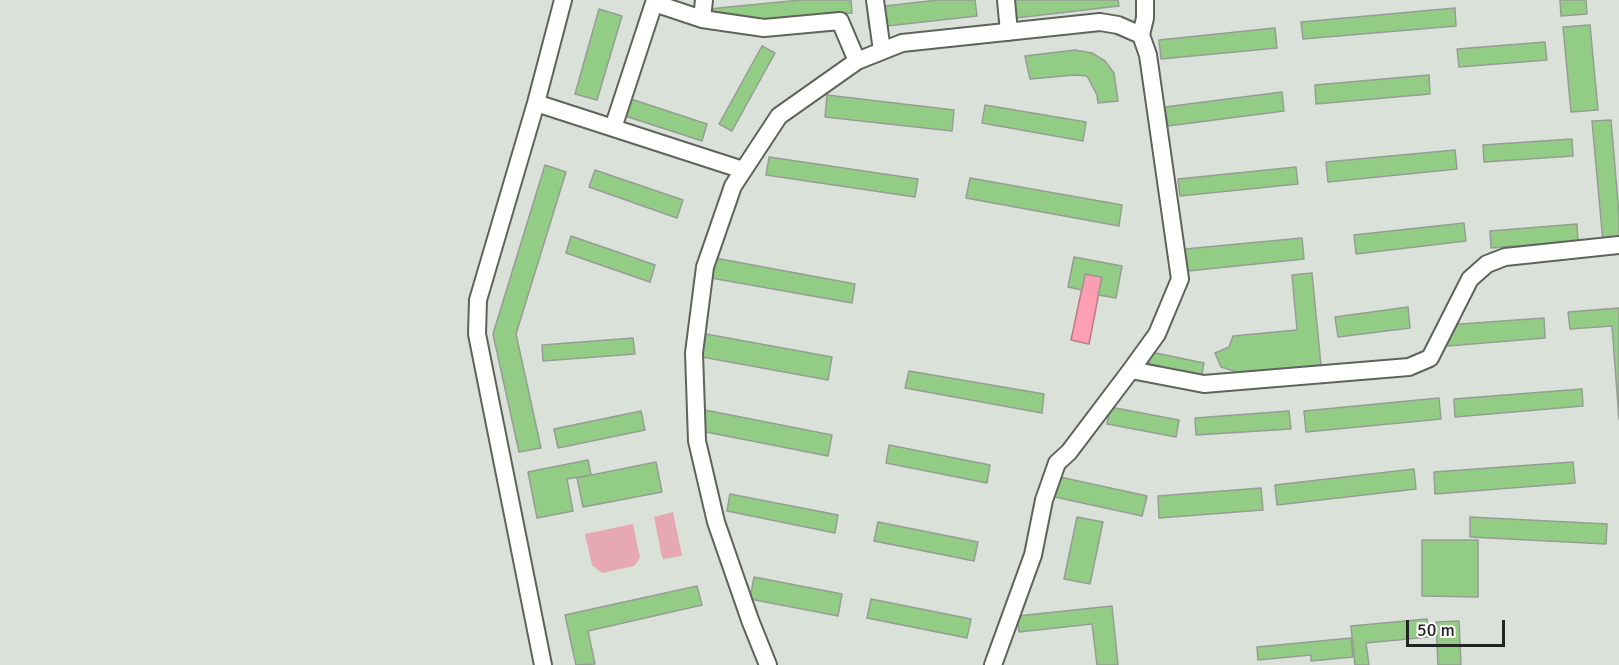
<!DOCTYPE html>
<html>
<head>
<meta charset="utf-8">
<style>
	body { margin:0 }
	#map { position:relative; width:1619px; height:665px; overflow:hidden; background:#dae1d8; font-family:Signika,sans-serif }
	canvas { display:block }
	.scale { position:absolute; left:1406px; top:620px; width:99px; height:27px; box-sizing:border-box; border:3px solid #222521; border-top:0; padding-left:8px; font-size:18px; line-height:21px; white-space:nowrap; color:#222521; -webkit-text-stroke:4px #fff; paint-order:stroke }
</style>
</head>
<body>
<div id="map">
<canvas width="1619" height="665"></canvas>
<div class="scale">50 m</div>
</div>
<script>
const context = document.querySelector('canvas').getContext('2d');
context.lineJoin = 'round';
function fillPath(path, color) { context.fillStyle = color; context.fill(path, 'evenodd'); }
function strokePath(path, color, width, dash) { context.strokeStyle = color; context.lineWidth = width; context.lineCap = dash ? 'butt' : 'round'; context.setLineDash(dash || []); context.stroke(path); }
const green = new Path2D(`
	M673,512l9,44 -19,3 -2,-6 -7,-36z
	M633,524l7,34 -6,8 -32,7 -10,-8 -7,-31z`);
const water = new Path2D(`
	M1085,274l17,3 -13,67 -18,-4z`);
const building = new Path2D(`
	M800,0h51l1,13 -141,14 -2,-18z
	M938,0h37l2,16 -108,12 -2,-20z
	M1014,0h104l1,6 -103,12z
	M1560,0h26l1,14 -26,2z
	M1455,8l1,18 -153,13 -2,-17z
	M599,9l23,7 -25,84 -22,-6z
	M1590,25l8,85 -27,2 -8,-85z
	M1275,28l2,20 -116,11 -2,-19z
	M1545,42l2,18 -88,7 -2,-18z
	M762,46l13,7 -43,78 -13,-7z
	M1075,50l17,3 13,8 9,12 4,28 -20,2 -1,-8 -10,-19 -12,-1 -45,4 -5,-23z
	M1429,75l1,19 -114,10 -1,-19z
	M1282,92l2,19 -116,15 -3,-19z
	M827,95l127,15 -2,21 -127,-14z
	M625,97l82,27 -5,17 -83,-27z
	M985,105l101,17 -3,19 -101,-18z
	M1611,120l8,95v25l-16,2 -11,-121z
	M1572,139l1,17 -89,6 -1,-17z
	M1455,150l2,19 -129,13 -2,-20z
	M769,157l149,22 -3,18 -149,-22z
	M545,165l21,7 -50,162 25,114 -22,4 -26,-118z
	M1296,167l2,17 -118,12 -2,-17z
	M595,170l88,30 -6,18 -88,-31z
	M970,178l152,27 -3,21 -153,-28z
	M1464,223l2,18 -110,13 -2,-19z
	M1577,224l1,17 -87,7 -1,-17z
	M571,236l84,29 -5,17 -84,-29z
	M1302,238l2,21 -116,12 -3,-22z
	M1074,257l48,9 -6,32 -18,-3 4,-18 -17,-3 -3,16 -14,-3z
	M715,258l140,26 -3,19 -141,-25z
	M1312,273l9,92 -80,8 -20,-6 -6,-14 14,-6 4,-11 64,-6 -5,-55z
	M1408,307l2,21 -72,9 -3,-20z
	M1619,308v111l-7,-93 -42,3 -2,-17z
	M1544,318l1,20 -97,8 -1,-21z
	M706,334l126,23 -4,23 -126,-23z
	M633,338l2,16 -92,7 -1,-16z
	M1151,352l53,11 -4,22 -53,-10z
	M909,371l135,23 -2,19 -137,-25z
	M1582,389l1,17 -128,11 -1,-18z
	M1439,398l2,21 -135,13 -2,-21z
	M1110,407l69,13 -3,17 -69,-13z
	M705,410l127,25 -4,21 -127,-25z
	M641,411l4,19 -87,18 -4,-19z
	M1289,411l2,18 -95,6 -1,-17z
	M889,445l101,20 -3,18 -101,-20z
	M588,460l3,15 -24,4 6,32 -36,7 -9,-46z
	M656,462l6,30 -79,15 -6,-29z
	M1573,462l2,21 -140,11 -1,-22z
	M1414,469l2,20 -139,16 -2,-20z
	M1060,477l87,19 -5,20 -87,-19z
	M1261,488l2,22 -104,8 -1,-22z
	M730,494l108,21 -3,18 -108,-22z
	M1077,517l26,5 -13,62 -26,-5z
	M1470,517l137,7 -1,20 -136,-7z
	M878,522l100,20 -4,19 -100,-20z
	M1422,540h56v57l-56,-1z
	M754,577l88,17 -4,22 -88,-17z
	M697,586l5,19 -114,26 7,33 -19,1 -11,-50z
	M871,599l100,20 -4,19 -100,-20z
	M1112,606l6,59h-21l-5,-41 -73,8 -2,-16z
	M1427,619l2,18 -63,6 3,22h-14l-4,-39z
	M1459,621l2,44h-23l-2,-43z
	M1351,638l2,19 -42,4v-6l-53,5 -1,-13z`);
const minor = new Path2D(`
	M875,0l7,51
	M1006,0l3,32
	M654,3l48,16 2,-19
	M702,19l62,9 76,-7 17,40
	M1141,35l4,-17v-18
	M536,103l207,67
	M613,128l42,-128
	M1131,370l73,14 205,-17 21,-9 40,-79 17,-15 18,-7 114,-12
	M543,665l-66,-331 1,-34 58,-197 27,-103
	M768,665l-18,-45 -34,-98 -19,-81 -3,-88 11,-86 28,-81 46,-70 78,-55 45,-18 198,-21 18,3 23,10 7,20 32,224 -23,55 -26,36 -62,82 -12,11 -13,37 -11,55 -40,110`);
fillPath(green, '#e5a8b4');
fillPath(water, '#fd9eb2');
strokePath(water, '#bb7a86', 1.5);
fillPath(building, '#93cc84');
strokePath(building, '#969d95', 1.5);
strokePath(minor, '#5e645c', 20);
strokePath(minor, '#fff', 16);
</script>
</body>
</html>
